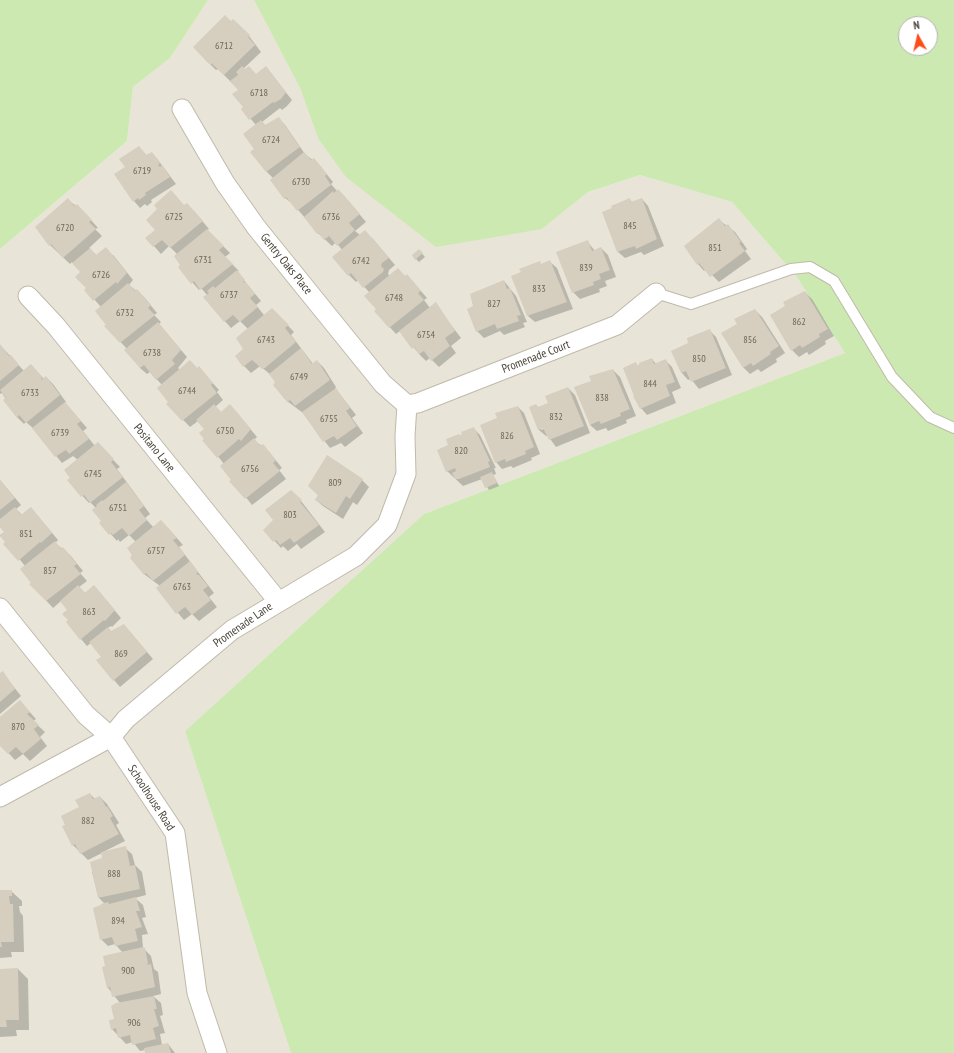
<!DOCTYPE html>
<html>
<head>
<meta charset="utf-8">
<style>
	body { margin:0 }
	#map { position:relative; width:954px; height:1053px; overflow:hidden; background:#f4f2e9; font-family:"PT Sans Narrow",sans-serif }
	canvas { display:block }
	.north { position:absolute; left:898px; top:16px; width:40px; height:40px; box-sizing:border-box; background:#fff; border:1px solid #b6b4af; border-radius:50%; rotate:352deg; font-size:11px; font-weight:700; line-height:16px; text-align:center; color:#484337 }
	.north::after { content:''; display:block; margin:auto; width:14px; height:18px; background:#fc4c19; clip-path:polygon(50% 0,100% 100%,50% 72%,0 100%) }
</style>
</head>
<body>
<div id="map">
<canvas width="954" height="1053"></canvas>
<div class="north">N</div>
</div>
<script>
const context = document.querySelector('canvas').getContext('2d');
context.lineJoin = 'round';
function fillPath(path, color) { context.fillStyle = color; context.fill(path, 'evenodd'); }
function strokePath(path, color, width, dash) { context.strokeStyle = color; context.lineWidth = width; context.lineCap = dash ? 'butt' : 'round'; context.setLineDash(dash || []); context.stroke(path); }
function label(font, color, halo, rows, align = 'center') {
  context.font = font + ' "PT Sans Narrow",sans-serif'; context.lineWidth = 3; context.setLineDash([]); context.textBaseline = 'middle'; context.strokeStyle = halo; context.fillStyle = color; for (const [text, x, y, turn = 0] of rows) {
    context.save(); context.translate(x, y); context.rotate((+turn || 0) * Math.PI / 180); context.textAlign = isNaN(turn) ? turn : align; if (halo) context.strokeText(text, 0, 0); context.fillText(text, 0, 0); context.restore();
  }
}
const residential = new Path2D(`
	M208,0h46l46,88 18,50 224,91 46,-37 52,-17 92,27 65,75 48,76 -421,161 -239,217 106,322h-291v-804l127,-108 6,-54 37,-29z`);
const green = new Path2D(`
	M0,0h208l-38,58 -37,29 -6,54 -127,108z
	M254,0h700v1053h-663l-106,-322 239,-217 421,-161 -48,-76 -65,-75 -92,-27 -52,17 -46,37 -106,18 -90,-70 -28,-39 -18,-50zM906,24h24v24h-24z`);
const shadow = new Path2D(`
	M249,36l12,16 -19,18 15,5 9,-7 26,32 -5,6 -5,4 -2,-2 -18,14 4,4 12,-8 7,7 20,29 15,12 13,16 -2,2 6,7 1,-1 7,7 21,25 -11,9 5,4 12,3 23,27 -6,5 -1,4 2,2 15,1 2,-2 20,23 -3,2 6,8 5,-4 26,34 -10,8 5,7 -17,14 -9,-9 -4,3 -6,-6 -20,-24 -4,3 -21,-23 2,-1 -7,-17 -12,-13 -2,2 -7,-7 -7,-25 -6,-8 -4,4 -14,-13 -25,-29 -8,-6 -12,-20 -7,-7 -10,-22v-24l-14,-16 3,-2 -6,-17 -21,-21 -2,1 -6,-6z
	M139,147l8,9 5,-3 6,7 18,24 -25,16 1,2 -5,4 -2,-2 -5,4 -6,-7 -8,-34z
	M642,199l6,7 16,40 -20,9 -3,-3 -16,6 -7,-6 12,-52 2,2z
	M68,200l16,12 14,16 -3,1 7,7 -13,12 8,8 16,-1 20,25 -4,5 15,12 13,16 -3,2 7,7 -2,2 28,33 -9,11 2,2 19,-2 20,22 -2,2 6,8 -8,7 7,6h15l20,24 -3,3 15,12 13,16 -3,2 7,9 -34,26 -20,-25 -8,-16 -19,-24v-11l-7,-8 -8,6 -22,-23 2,-2 -8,-17 -12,-13 -3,2 -7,-6 -13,-19 -21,-23 2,-1 -7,-18 -15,-17 2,-1 -7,-17 -9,-10 -2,2 -20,-19z
	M185,206l9,5 15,18 -2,1 23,23 -5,4 14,14 -2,1 24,29 -5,4 8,10 15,1 15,16 -3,3 22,29 4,-3 7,7 12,19 -1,1 21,27 -4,3 11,15 -18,14 -4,-4 -11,5 -27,-35 -16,-12 -16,-26 -11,-9 -9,7 -7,-7 4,-37 -8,-8 -9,7 -27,-31 3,-2 -6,-7 -2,2 -20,-23 3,-2 -5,-11 -8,-8 -8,8 -14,-16z
	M719,220l16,12 12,17 -2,2 6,8 -32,23 -13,-13 -2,2 -6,-7z
	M587,241l8,10 6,-3 7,7 8,22 -11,4 2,5 -8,3 1,3 -20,7 -7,-7z
	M419,250l6,7 -6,5 -3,-3z
	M550,262l7,6 16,41 -38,13 -7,-6 14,-51z
	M504,281l12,15 11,26 -4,1 2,4 -21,8 -4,-4 -16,7 -7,-7z
	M805,292l7,7 22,37 -9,5 1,3 -17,11 -2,-3 -8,5 -7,-7 -5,-44z
	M755,310l7,7 23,36 -9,6 1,3 -16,10 -3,-3 -8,5 -7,-7 -5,-43z
	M709,330l7,7 16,38 -33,14 -8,-10 -3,1 -6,-7 -10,-22 18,-7z
	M0,345l24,26 7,-6 13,14 2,-2 7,7 13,18 -1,1 22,25 -4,3 12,15 3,-2 22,23 -3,2 33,45 -5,4 9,10h14l15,17 -4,2 35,46 -5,4 8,10 -18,14 -7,-7 -8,6 -27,-32 3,-2 -16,-12 -10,-18 2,-14 -7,-7 -9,7 -2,-3 -1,2 -16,-18 2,-2 -7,-13 -6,-6 -1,1 -21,-23 3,-2 7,-18 -5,-4 -11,7 -28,-34 -8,-7 -2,2 -7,-7 -15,-24 -2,1z
	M652,359l4,5 9,-4 7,7 9,21 -9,4 4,11 -29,12 -6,-7 -5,-44 2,2z
	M613,370l7,7 16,39 -10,4 1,3 -19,8 -2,-3 -9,3 -7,-6 2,-44z
	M568,388l7,7 15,38 -34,14 -8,-11h-2l-7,-6 -9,-22 6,-3 3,3 10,-4zM548,427l-7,3v-2z
	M518,407l6,6 16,41 -9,4 1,2 -19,8 -2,-2 -9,3 -6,-7 3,-43z
	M473,428l7,7 16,33h-2l2,6 -3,1 6,11 -10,4 -7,-11 -19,7 -16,-15 3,-26z
	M0,480l21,25 -5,4 6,6h15l21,25 -3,3 15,12 13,16 -3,2 7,8 -8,6 6,6 9,-7 27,32 -9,9 -1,-1 -3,2 4,4h18l23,27 -33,28 -6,-7 -11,-23 -12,-14 -4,3 -6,-7 -12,-18v-11l-8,-9 -8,7 -22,-24 1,-1 -7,-17 -25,-31 5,-3 -5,-6z
	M362,480l7,7 -12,18 -4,-3 -10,17 -20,-13 -7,-6 3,-4 -10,-10z
	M301,501l24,31 -24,17 -4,-5 -9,7 -5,-5 -2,2 -16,-18z
	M2,672l19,24 -21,18v-40z
	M27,709l9,10 -3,2 12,11 -5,5 7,9 -17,15 -7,-7 -8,6 -15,-16v-27z
	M90,794l5,5 5,-2 7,7 12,19 -3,2 9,16 -22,11 22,-4 7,6 3,11 7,7 4,23 -11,3 8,7 3,12 -4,1 6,16 -6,1 1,13 8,8 3,13 4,3 3,22 -8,2 8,7 2,12 -3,1 5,17 -5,1 2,11 6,-1 7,9h-29l-1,-3 -5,1 -7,-9 -7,2 -14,-15 8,-26 -12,-15 -2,-21 17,-14 -8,-9 -7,2 -7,-7 4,-35 -6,-6 -7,-26 11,-14 -1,-5 -14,7 -15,-15 7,-38z
	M0,891h11l11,10v5h-3l1,6 3,4 1,36h-13l1,5 -12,1z
	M18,969l10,10 1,51h-13l1,6 -17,1v-67z`);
const building = new Path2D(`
	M225,15l6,6 2,-2 17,16 -2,2 7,8 -31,30 -13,-12 -2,1 -16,-17z
	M242,66l3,3 4,-3 7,8 10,-8 20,26 -5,7 -7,4 -1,-1 -24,18 -8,-11 2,-2 -11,-13 6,-4 -8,-9 8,-6 -2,-3z
	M279,117l21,30 -34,25 -16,-20 4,-3 -11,-15 18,-14 4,5z
	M139,146l7,9 6,-3 8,11 -2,2 2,2 2,-2 8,12 -25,16 1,2 -7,5 -1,-2 -5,4 -19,-28 11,-7 -6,-8z
	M304,152l7,8 3,-2 13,16 -2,2 6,9 -34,26 -11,-14 -2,2 -14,-19z
	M338,189l22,25 -11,9 6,7 -18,16 -8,-10 -5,4 -5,-7 -2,1 -13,-17 29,-26 1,2z
	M171,190l13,15 3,-2 16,18 -33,27 -8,-8 -9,7 -8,-9 10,-8 -9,-10 11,-11 -3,-4z
	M68,198l6,8 3,-2 15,16 -3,2 7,7 -33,29 -12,-14 -2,2 -14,-19z
	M630,198l1,4 11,-4 15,41 -21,10 -1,-3 -18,6 -15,-40 10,-4 -1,-2z
	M719,218l6,8 3,-2 13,18 -2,1 6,8 -35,26 -11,-14 -2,2 -13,-19z
	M207,229l17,17 -5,4 14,14 -33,26 -6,-9 -3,3 -13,-17 2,-2 -6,-9z
	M365,230l24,28 -7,5 -1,3 3,3 -1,3 -20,16 -12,-15 -3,3 -16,-19z
	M588,240l4,11 9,-4 9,23 -11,4 2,5 -8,3 1,3 -22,8 -16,-41z
	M106,247l21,26 -10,11 -1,-2 -23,19 -9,-11 2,-2 -11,-11 5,-5 -8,-9 18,-15 6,7z
	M419,249l4,4 -8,7 -3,-5z
	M550,260l17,42 -40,14 -16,-40 10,-4 -2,-3 21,-8 1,3z
	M398,268l7,8 2,-2 14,17 -3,2 6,7 -35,28 -15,-17 2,-2 -12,-13z
	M237,270l8,10 -2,2 3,1 9,11 -5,4 8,9 -18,15 -7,-7 -9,7 -21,-25 6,-4 -2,-2 6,-5 2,2z
	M504,280l3,9 3,-1 11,27 -4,1 2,5 -22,8 -2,-5 -19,8 -9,-23 6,-3 -3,-12z
	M128,283l7,8 2,-2 14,16 -3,3 7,7 -35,28 -16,-17 2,-1 -11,-14z
	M805,291l23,38 -9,5 1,3 -18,11 -2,-3 -9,6 -21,-36 15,-9 -2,-4z
	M436,302l19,29 -10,7 5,8 -19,15 -7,-10 -5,3 -5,-7 -2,2 -13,-18z
	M272,308l17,17 -4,3 11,14 -31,26 -3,1 -10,-9 -9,7 -8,-11 8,-7 -7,-11z
	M755,309l24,37 -9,6 1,2 -18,12 -2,-3 -8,5 -22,-35 16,-9 -3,-5z
	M158,322l23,28 -9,10 3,4 -19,16 -12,-15 -4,3 -16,-18z
	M710,329l16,39 -35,14 -5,-11 -5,2 -10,-22 17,-8 -1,-5z
	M0,344l9,12 2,-1 8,10 -19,16z
	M301,348l11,16 5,-4 13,20 -35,26 -5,-6 -3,2 -14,-17 2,-3 -6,-8z
	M652,358l2,6 12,-5 9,23 -9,3 4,11 -30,13 -7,-13h1l-11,-28 13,-6 1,3h2v-2z
	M190,360l7,8 2,-2 14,17 -2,2 6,8 -35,28 -16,-17 2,-2 -11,-14z
	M31,364l11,13 -1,3 5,-4 14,19 -34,28 -7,-8 -2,3 -14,-18 3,-2 -6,-8z
	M613,369l17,40 -10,4 1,3 -20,8 -2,-3 -9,4 -16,-38 17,-6 -2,-5z
	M568,387l16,39 -35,14 -6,-12 -5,2 -9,-23 7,-3 2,3 10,-4 -3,-7z
	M336,388l14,20 -4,3 11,15 -20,14 -3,-4 -11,6 -21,-30z
	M65,402l16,19 -4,3 12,15 -20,15 -3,-4 -11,7 -23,-29z
	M214,404l7,8 9,-8 21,25 -10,12 -2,-2 -22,19 -15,-18 2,-1 -5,-6 5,-4 -8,-9z
	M518,406l16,41 -9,4 1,3 -20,8 -1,-3 -10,4 -15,-38 17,-7 -2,-5z
	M474,427l16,34 -2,1 2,5 -31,12h-4l-3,-6 4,-2 -1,-3 -9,4 -9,-22 11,-5 -2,-6 13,-5 1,1 2,-1 -1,-2z
	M254,438l6,8 3,-2 13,16 -3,3 7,8 -35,28 -16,-18 2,-1 -11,-14z
	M98,442l16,17 -3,3 12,15 -33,26 -6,-8 -3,2 -14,-17 3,-2 -6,-8z
	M327,455l36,24 -13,20 -4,-3 -10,17 -21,-13 3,-5 -10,-9z
	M492,472l5,11 -12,5 -5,-11z
	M0,480l15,18 -15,12z
	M126,482l18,24 -5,4 8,10 -18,16 -7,-8 -9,7 -2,-2 -2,2 -10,-12 2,-2 -9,-11 5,-4 -1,-1 6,-5 1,1z
	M291,490l11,10 -2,2 19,23 -25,18 -4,-5 -10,7 -4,-5 -3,2 -10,-12 10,-10 -8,-10z
	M15,507l6,8 10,-8 21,26 -11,10 -1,-1 -22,19 -15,-17 2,-2 -5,-6 4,-4 -4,-5v-8z
	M161,520l16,18 -4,2 12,15 -32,26 -7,-8 -2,2 -14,-17 2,-3 -5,-7z
	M55,541l6,8 2,-2 14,17 -3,2 7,8 -35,27 -17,-17 2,-1 -11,-14z
	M190,561l8,11 -2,2 3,1 9,11 -5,4 8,10 -19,15 -7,-8 -9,7 -20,-26z
	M78,585l7,8 9,-8 21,25 -10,11 -1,-1 -24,20 -14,-18 2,-2 -6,-6 5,-4 -7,-9z
	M124,624l23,28 -34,29 -17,-21 5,-3 -12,-15 19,-15 3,4z
	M3,671l12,18 -15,13v-29z
	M20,700l10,12 -3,2 12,11 -5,4 7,10 -18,15 -7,-7 -8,7 -8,-8v-29z
	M90,793l3,6 7,-3 6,11 1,-1 6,10 -3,2 9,16 -39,20 -5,-10 -3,2 -10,-20 3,-1 -4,-9 18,-9 -4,-7z
	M126,846l4,20 5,-1 5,24 -42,9 -8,-36 12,-4 -1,-6z
	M0,890h12v6h-3l1,8h3l1,38h-13l1,5h-2z
	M136,897l4,14h-4l6,16 -7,2 3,12 -23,5 -3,-9 -12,3 -7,-32 8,-3v-1l7,-2 1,2z
	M143,947l2,1 3,15 -1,2 4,-1 4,23 -43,10 -2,-10 -3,1 -5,-21 3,-1 -2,-10z
	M18,968l1,52h-13l1,7h-7v-58z
	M154,996l3,13h-3l5,17 -6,2 3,11 -24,6 -2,-10 -12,3 -2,-10 -5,2 -2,-10 5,-1 -3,-13 5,-3z
	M168,1043l3,10h-26l-1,-5z`);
const lane = new Path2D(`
	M656,293l35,11 100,-35 19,-2 24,14 58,96 38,40 24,11`);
const street = new Path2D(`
	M182,109l43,74 31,44 127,157 24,21
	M28,296l28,30 222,275
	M407,405l11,-2 199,-78 39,-32
	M0,608l86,107 25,22 64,96 22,160 20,60
	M0,797l111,-60 15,-18 106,-89 124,-74 31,-31 19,-51 -1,-38 2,-31`);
const numberNames = [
	["6712",224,46],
	["6718",259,93],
	["6724",271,140],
	["6719",142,171],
	["6730",301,182],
	["6725",174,217],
	["6736",331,217],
	["845",630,226],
	["6720",65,228],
	["851",715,248],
	["6731",203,260],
	["6742",361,261],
	["839",586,268],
	["6726",101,275],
	["833",539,289],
	["6737",229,295],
	["6748",394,298],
	["827",494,304],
	["6732",125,313],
	["862",799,322],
	["6754",426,335],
	["6743",266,340],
	["856",750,340],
	["6738",152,353],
	["850",699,359],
	["6749",299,377],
	["844",650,384],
	["6744",187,391],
	["6733",30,393],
	["838",602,398],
	["832",556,417],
	["6755",329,419],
	["6750",225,431],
	["6739",60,433],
	["826",507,436],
	["820",461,451],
	["6756",250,469],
	["6745",93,474],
	["809",335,483],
	["6751",118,508],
	["803",290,515],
	["851",26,534],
	["6757",156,551],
	["857",50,571],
	["6763",182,587],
	["863",89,612],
	["869",121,654],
	["870",18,727],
	["882",88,821],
	["888",114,874],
	["894",118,921],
	["900",128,971],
	["906",134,1023]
];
const streetNames = [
	["Gentry Oaks Place",286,264,51],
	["Promenade Court",536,357,-21],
	["Positano Lane",154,448,51],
	["Promenade Lane",243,625,-35],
	["Schoolhouse Road",151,798,57]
];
fillPath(residential, '#e8e4d7');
fillPath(green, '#cce9b1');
fillPath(shadow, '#0003');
fillPath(building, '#d6cebe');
strokePath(lane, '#c0baab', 12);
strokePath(street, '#c0baab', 21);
strokePath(lane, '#fff', 10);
strokePath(street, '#fff', 19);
label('10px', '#6c6659', null, numberNames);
label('12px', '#484337', '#fff', streetNames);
</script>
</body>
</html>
